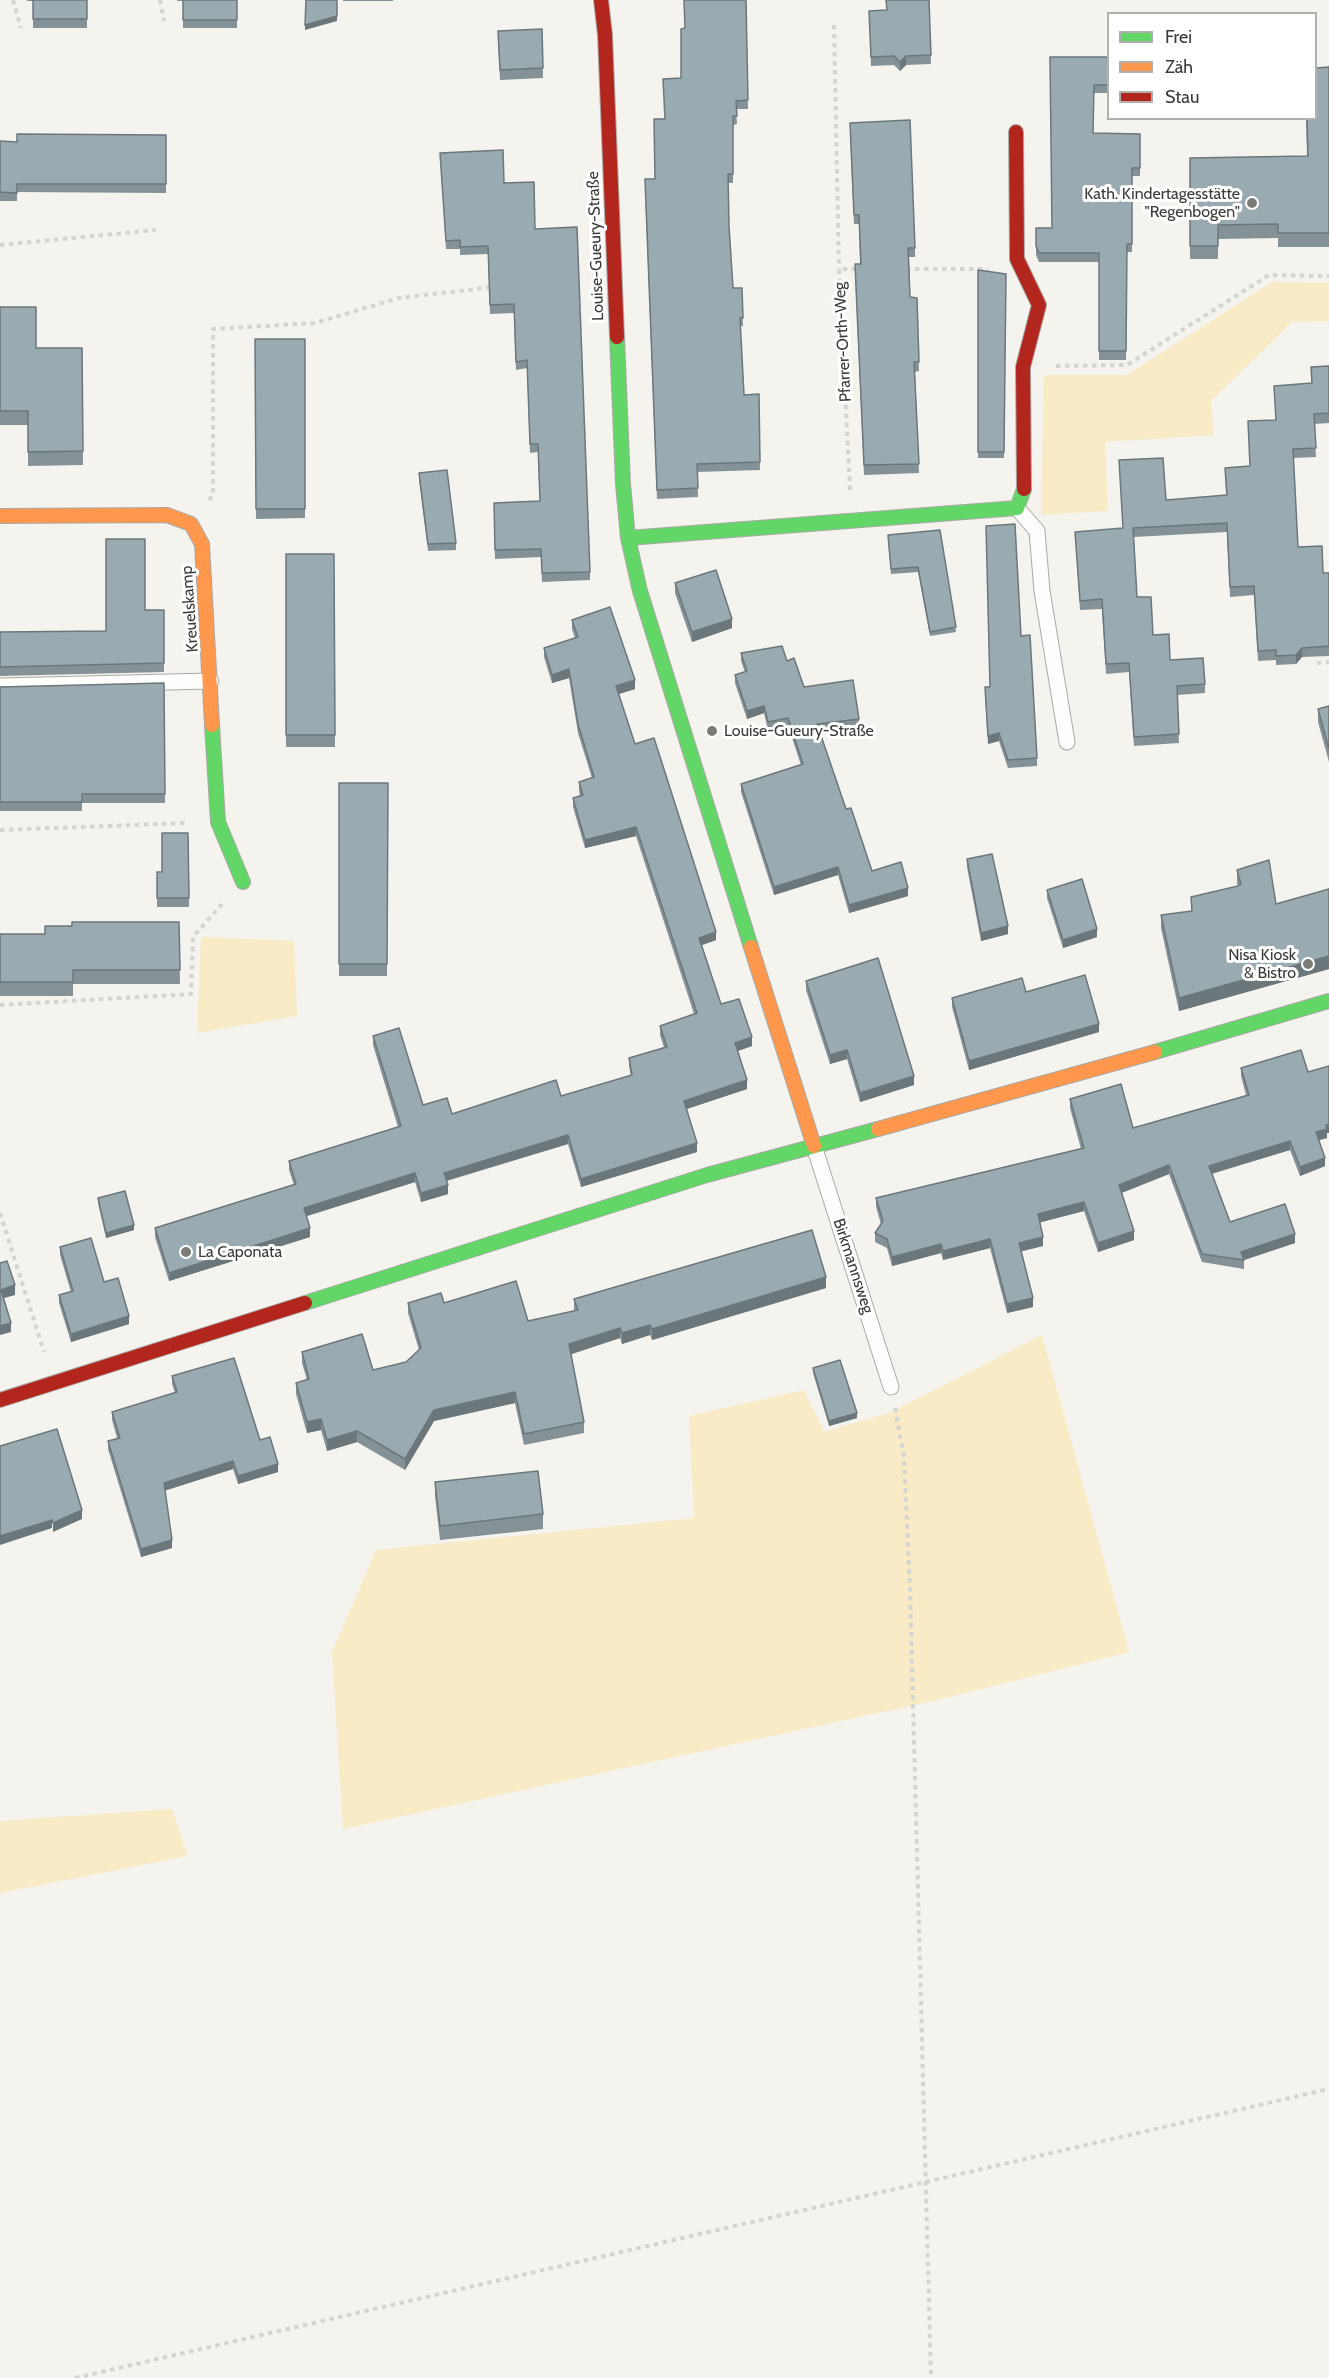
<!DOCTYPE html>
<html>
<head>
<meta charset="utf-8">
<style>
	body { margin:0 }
	#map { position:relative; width:1329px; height:2378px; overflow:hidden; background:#f4f3ee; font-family:Cabin,sans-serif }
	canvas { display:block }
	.legend { position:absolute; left:1107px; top:12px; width:210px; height:108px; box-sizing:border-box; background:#fff; border:2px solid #b1b0af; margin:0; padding:8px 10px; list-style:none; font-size:18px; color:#3b3a36 }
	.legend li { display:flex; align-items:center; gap:12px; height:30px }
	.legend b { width:30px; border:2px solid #b1b0af }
</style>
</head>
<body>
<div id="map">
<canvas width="1329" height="2378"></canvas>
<ul class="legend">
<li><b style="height:8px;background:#63d668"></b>Frei</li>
<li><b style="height:8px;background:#ff974d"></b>Zäh</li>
<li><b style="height:8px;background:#b3261e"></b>Stau</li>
</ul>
</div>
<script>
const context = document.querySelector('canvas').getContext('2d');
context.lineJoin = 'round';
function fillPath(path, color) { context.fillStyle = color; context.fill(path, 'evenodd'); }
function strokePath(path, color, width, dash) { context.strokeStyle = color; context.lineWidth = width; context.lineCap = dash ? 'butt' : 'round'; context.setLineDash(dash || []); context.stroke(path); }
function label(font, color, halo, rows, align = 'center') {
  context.font = font + ' Cabin,sans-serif'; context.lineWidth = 6; context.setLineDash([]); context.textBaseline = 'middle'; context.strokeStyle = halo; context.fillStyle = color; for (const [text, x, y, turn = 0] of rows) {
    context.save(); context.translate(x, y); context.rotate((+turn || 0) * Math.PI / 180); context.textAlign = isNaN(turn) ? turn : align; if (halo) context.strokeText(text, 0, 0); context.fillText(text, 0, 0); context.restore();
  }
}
const green = new Path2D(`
	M1272,282l57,1v38l-37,1 -81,79 3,34 -109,7 3,69 -67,4 3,-140h83z
	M201,937l93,4 3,75 -100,17z
	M1042,1335l87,317 -196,49 -590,128 -11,-177 44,-102 318,-32 -5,-102 115,-26 20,42 65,-19z
	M172,1809l15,47 -187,37v-72z`);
const path = new Path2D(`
	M13,0l8,28
	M160,0l4,21
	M834,25l5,244
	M0,245l156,-15
	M906,269h82
	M1056,366l71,-1 142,-90 60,1
	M850,490l-11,-221h20
	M209,500l4,-5v-166l102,-6 84,-25 94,-11
	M1317,663l12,-1
	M0,830l187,-7
	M0,1005l191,-11 2,-57 29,-33
	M0,1213l44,139
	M895,1408l9,49 6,133 21,788
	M75,2378l1254,-289`);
const lane = new Path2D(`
	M1017,508l20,23 5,60 25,151
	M0,686l211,-5
	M814,1146l77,241`);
const fast = new Path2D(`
	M617,337l6,147 5,54 12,53 111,356
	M628,538l389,-30 7,-19
	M212,725l6,97 25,60
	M1155,1052l174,-51
	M305,1303l402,-128 171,-46`);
const slow = new Path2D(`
	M0,516l167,-1 24,9 11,20 10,181
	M751,947l63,199
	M878,1129l277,-77`);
const jam = new Path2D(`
	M601,0l4,35 12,302
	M1016,132l1,127 22,46 -16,62 1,122
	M0,1400l305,-97`);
const wall = new Path2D(`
	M27,0h60v28h-54v-27h-6z
	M177,0h60v28h-54v-27h-6z
	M343,0h50v1h-50z
	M746,0l2,109h-12l1,15 -4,1v58h-5l1,43 4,62h9l1,38h-3l4,69 15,-1 1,76 -63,2 1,25 -41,2 -12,-311 10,-9 10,-60 16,-41 4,-50z
	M929,0l2,64 -25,1 -6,6 -6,-6 -23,1 -2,-55 17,-1z
	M542,29l1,49 -43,2 -2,-40z
	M1050,57h58v36h-14l-1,40 47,1v42h-8v76h-5l-1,108h-27v-98h-60l-3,-7v-27h16z
	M1329,67v180h-51v-9l-60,1v20h-28v-101l117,-2 -1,-38h10z
	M850,132l65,116v9h-6l1,40 7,1 2,73 -4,1 4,101 -55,2 -9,-202 5,-9 -1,-40h-5z
	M166,135v58l-149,-1v9h-17v-60l17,1z
	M440,153l64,30 31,46 55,343v8l-48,2 -1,-25 -46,2 -1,-56 46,-2 -2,-49 -8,1 -3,-85 -11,2 -2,-57 -24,1 -2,-60 -28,1v-6h-14z
	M978,270l28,4 -2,184h-26z
	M0,307l36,41h46l1,117 -55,1v-41h-28z
	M255,339h50v179l-49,1z
	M1329,366v57l-15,1 2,33 -23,1 5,89 25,26h6v83l-27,1 -6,7 -20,1v-5l-18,1 -4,-66 -24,2 -3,-65 -93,5 3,60 16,38 17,25 35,24v9l-28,2 2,48 -45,3 -5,-74 -23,2 -4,-65 -22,1 -5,-78 48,-3 -4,-69 47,40 60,-5 -1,-27 25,-2 -2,-45 28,-1 -2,-34 37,-3v-16z
	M419,473l37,70v7l-28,1 -9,-71z
	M940,530l16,102 -26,4 -12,-64 -27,2 -3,-35z
	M286,554h48l1,193h-49z
	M675,583l57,45 -40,14 -17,-49z
	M145,610h19v62l-164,4v-44l106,-1z
	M572,620l63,69 -17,5 17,50 81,196 -14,5 19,59 31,42 -15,5 10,38 -61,20 11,43 -116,35 -13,-43 -121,37 1,13 -27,8 -6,-20 -109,34 4,21 -141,44 -14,-44v-9l139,-43 -5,-15v-9l109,-34 -25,-82v-9l50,69 29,9 109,-18 70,-20 -2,-10v-8l35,-11 -4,-12v-9l34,-12 -58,-178 -51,12 -12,-41v-9l7,-2 -1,-5v-9l13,-4 -14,-45 -9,-55 -17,5 -8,-26v-9l31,-10 -3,-9z
	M1021,636l16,122v8l-29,2 -9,-27 -11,3 -3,-49z
	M741,653l46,8 17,26 55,32v8l-39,5 26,77 26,62 36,25 -59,17 -11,-38 -64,20 -33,-103v-8l60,-19 -13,-39 -20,4 -4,-17 -17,6 -12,-36v-8l10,-3 -4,-11z
	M164,683l1,120h-83v8h-82v-124z
	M1329,706v56l-11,-40v-13z
	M339,783h49l-1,193h-48z
	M188,833l1,74h-32v-35h5z
	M967,859l41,75 -27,7 -14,-74z
	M1237,870l39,34 53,-15v80l-150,42 -18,-83v-13l30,-4v-14l47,-11 -1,-3z
	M1047,890l50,47 -34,11 -16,-50z
	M179,922l1,62h-107v12h-73v-62h45l27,-8z
	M806,981l108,104 -54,17 -13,-43 -17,5 -24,-74z
	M1026,992l73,40 -130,38 -17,-63v-9z
	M1329,1066v67h-2v5l-8,2 6,26 -25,10 -10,-26 -78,24 18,48 65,21 -51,17v9l-42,-7 -33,-88 -48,19 13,47 -36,12 -14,-41 -44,11 3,24 -22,5 12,56 -26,6 -17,-65 -47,12 -2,-7 -49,13 -5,-18 -12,-6v-9l6,-9 -5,-17v-9l205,-49 -11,-41v-9l63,29 113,-33 -5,-19v-8l67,4z
	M98,1198l36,32 -28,8 -8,-35z
	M60,1247l44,35 25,42 -58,18 -12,-39v-8l12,-3 -11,-37z
	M826,1288l-174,52 -2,-5 -28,9 -2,-6 -49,16 13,68v11l-60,12 -9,-42 -81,18 -29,49 -48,-28 -30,9 -6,-21 -14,3 -11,-39v-11l11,-3 -5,-17v-11l71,18 33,-8 13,-12 -11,-37v-10h36l84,18 46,-10v-12z
	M813,1368l44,50 -28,8 -16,-53z
	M172,1376l88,64 18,32 -40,12 -5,-15 -68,21 7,58 -31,9 -33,-108v-8l9,-3 -5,-18v-8l63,-19 -3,-9z
	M435,1482l108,32v15l-103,11 -5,-44z`);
const shadedWall = new Path2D(`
	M337,16v5l-32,9v-5z
	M906,56v9l-6,6v-9z
	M732,619v9l-40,14v-10z
	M1302,648v9l-6,7v-9z
	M569,669v9l-17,5v-8z
	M635,680v9l-19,6v-9z
	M764,706v7l-17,6v-8z
	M999,733v8l-11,3v-8z
	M636,827v9l-51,12v-8z
	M838,867v8l-64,20v-8z
	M908,888v8l-59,17v-8z
	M1008,926v8l-27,7v-8z
	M1097,929v8l-34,11v-8z
	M716,932v8l-17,6v-8z
	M1329,956v13l-150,42v-13z
	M1099,1024v8l-130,38v-9z
	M752,1037v9l-17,6v-9z
	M847,1050v9l-17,5v-9z
	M914,1076v9l-54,17v-9z
	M747,1080v9l-63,21v-9z
	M1329,1124v9h-2v5l-11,3v-9l10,-7z
	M568,1135v9l-124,37v-8z
	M1290,1141v9l-81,24v-8z
	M697,1143v9l-116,35v-8z
	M1325,1158v8l-25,10v-9z
	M1169,1165v9l-50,20v-9z
	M415,1173v9l-111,35v-9z
	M448,1185v9l-27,8v-9z
	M1084,1202v9l-46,12v-9z
	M134,1225v5l-28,8v-5z
	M310,1228v9l-141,44v-8z
	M1134,1231v9l-36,12v-9z
	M1295,1234v9l-51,17 -3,-8z
	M1043,1237v9l-24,6v-9z
	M990,1239v9l-47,12v-9z
	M941,1244v9l-49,13v-9z
	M826,1277v11l-174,52v-11z
	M15,1285v10l-14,4v-9z
	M1033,1298v9l-26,6v-9z
	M129,1316v8l-58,18v-8z
	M11,1323v9l-11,3v-9z
	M650,1325v10l-28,9v-11z
	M620,1328v10l-51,17v-11z
	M515,1392v11l-81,18 -29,49v-11l29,-49z
	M857,1413v5l-28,8v-5z
	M321,1419v11l-14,3v-11z
	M357,1431v11l-30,9v-11z
	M233,1461v8l-69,22v-8z
	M278,1464v8l-40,12v-8z
	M82,1510v9l-29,13v-9z
	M52,1520v8l-52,17v-9z
	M172,1540v8l-31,9v-8z`);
const building = new Path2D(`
	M33,0h54v19h-54z
	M183,0h54v20h-54z
	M306,0h31v16l-32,9z
	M684,0h62l2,100 -12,1 1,15h-4v58h-5l1,52 4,62h9l1,30h-3l4,77 15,-1 1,68 -63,2 1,24 -41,2 -12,-311h10l-1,-60h11l-2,-40 18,-1v-49l4,-1z
	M886,0h43l2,55 -25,1 -6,6 -6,-6 -23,1 -2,-46 18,-1z
	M542,29l1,39 -43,2 -2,-39z
	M1050,57h58v28h-14l-1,48 47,1v34h-8v76h-5l-1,107h-27v-98h-60l-3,-7v-18h16z
	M1329,67v166h-51v-9l-60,1v21h-28v-88l118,-2 -1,-38h9v-50z
	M910,120l5,128h-7l2,49 7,1 2,64h-5l5,102 -55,1 -9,-201h6l-2,-49h-5l-4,-92z
	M17,134l149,1v49h-149v9l-17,-1v-51l17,1z
	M503,150l1,33 30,-1 1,47 42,-2 13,345 -48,1 -1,-24 -46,1 -1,-47 46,-2 -2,-57h-8l-3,-84 -11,2 -2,-58 -24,1 -2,-59 -28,1v-7l-14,1 -6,-88z
	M978,270l28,4 -2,178h-26z
	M0,307h36v41h46l1,103 -55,1v-41h-28z
	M255,339h50v170h-49z
	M1329,366v47l-15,1 2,34 -23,1 5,98 24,-1 1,27h6v73l-27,2 -6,7 -20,1v-6l-18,1 -4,-65 -24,1 -3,-64 -94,5 4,69h14l2,38 16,-1 1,26 33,-2 2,26 -28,2 2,48 -45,3 -5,-74 -23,1 -4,-65 -22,2 -5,-69 48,-4 -4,-68 44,-2 3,42 61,-5 -2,-27 25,-2 -2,-45 28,-1 -2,-34 38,-3 -1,-16z
	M447,470l9,73 -28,1 -9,-71z
	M1015,524l6,112 9,-1 7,123 -29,2 -9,-27 -11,3 -3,-49h5l-4,-161z
	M940,530l16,97 -26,5 -12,-65 -27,2 -3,-34z
	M106,539h39v71h19v53l-164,4v-35l106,-1z
	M286,554h48l1,181h-49z
	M716,570l16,49 -40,13 -17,-49z
	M610,607l25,73 -19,6 19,58 19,-6 62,194 -17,6 22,66 18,-5 13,38 -17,6 12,37 -63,21 13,42 -116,36 -13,-44 -124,38 4,12 -27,8 -6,-20 -111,35 6,20 -141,45 -14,-45 141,-44 -7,-23 112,-35 -28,-90 26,-8 24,77 24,-7 5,16 104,-34 5,16 71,-21 -3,-17 38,-11 -7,-21 37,-13 -61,-186 -51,13 -12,-42 10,-3 -4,-13 15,-5 -16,-53 -9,-55 -17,6 -8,-27 34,-11 -6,-17z
	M782,646l5,15 7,-3 10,29 49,-7 6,39 -42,5 29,85 5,-1 21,63 29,-9 7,26 -59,17 -11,-38 -64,20 -33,-103 62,-20 -15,-46 -20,4 -4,-16 -17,5 -12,-36 12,-4 -6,-18z
	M164,683l1,111h-83v8h-82v-115z
	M1329,706v43l-11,-40z
	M339,783h49l-1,181h-48z
	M162,833h26l1,65h-32v-26h5z
	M992,854l16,72 -27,7 -14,-74z
	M1269,860l7,44 53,-15v67l-150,42 -18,-83 31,-4 -1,-14 47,-11 3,-2 -4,-14z
	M1082,879l15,50 -34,11 -16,-50z
	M72,922h107l1,48h-107v12h-73v-48h45v-8h27z
	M878,958l36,118 -54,17 -13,-43 -17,5 -24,-74z
	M1085,975l14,49 -130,37 -17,-63 70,-20 4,14z
	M1301,1050l7,22 21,-6v58l-3,1 1,4 -11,3 9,26 -25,9 -10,-26 -81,25 21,56 55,-18 10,30 -54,18 3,8 -42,-6 -33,-89 -50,20 15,46 -36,12 -14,-41 -46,12 5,23 -24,6 14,55 -26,6 -17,-65 -47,12 -2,-7 -49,13 -5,-18 -12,-6 8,-12 -7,-23 208,-50 -14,-49 51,-15 12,44 116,-33 -8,-27z
	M125,1191l9,34 -28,8 -8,-35z
	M812,1230l14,47 -174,52 -2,-4 -28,8 -2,-5 -51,16 15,78 -60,12 -9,-42 -81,18 -29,49 -48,-28 -30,9 -6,-21 -14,3 -11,-39 13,-4 -7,-27 60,-18 11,36 33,-8 15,-14 -13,-45 33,-10 3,10 72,-22 12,40 50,-11 -4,-11z
	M91,1238l13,44 14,-4 11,38 -58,18 -12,-39 14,-4 -13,-44z
	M7,1261l8,24 -14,5 10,33 -11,3v-63z
	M234,1358l26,82 10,-3 8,27 -40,12 -5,-15 -69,22 8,57 -31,9 -33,-108 12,-3 -8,-26 65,-20 -5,-16z
	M840,1360l17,53 -28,8 -16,-53z
	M57,1429l25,81 -29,13 -1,-3 -52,16v-90z
	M538,1471l5,43 -103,12 -5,-44z`);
const markers = [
	[1252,203,6,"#7c7b76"],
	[712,731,6,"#7c7b76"],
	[1308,964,6,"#7c7b76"],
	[186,1252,6,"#7c7b76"]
];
const poiNames = [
	["Kath. Kindertagesstätte",1240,194],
	["\"Regenbogen\"",1240,212],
	["Louise-Gueury-Straße",724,731,"left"],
	["Nisa Kiosk",1296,955],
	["& Bistro",1296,973],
	["La Caponata",198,1252,"left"]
];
const streetNames = [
	["Louise-Gueury-Straße",596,246,-92],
	["Pfarrer-Orth-Weg",843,342,-93],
	["Kreuelskamp",190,609,-94],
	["Birkmannsweg",853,1266,72]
];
fillPath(green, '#f8ebc6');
strokePath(lane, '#aaa9a6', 17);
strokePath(fast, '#aaa9a6', 16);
strokePath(slow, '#aaa9a6', 16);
strokePath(jam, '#aaa9a6', 16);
strokePath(path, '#d4d4d2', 4, [4.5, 4.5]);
strokePath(lane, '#fdfdfc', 15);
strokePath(fast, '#63d668', 14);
strokePath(slow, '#ff974d', 14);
strokePath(jam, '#b3261e', 14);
fillPath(wall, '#849298');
fillPath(shadedWall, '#6c777c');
fillPath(building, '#9aaab1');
strokePath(building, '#6c777c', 1.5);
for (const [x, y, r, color] of markers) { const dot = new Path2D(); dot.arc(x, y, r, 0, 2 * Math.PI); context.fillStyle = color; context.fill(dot); strokePath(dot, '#fff', 2); }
label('16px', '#3b3a36', '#fff', poiNames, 'right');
label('16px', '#3b3a36', '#fff', streetNames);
</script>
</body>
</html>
